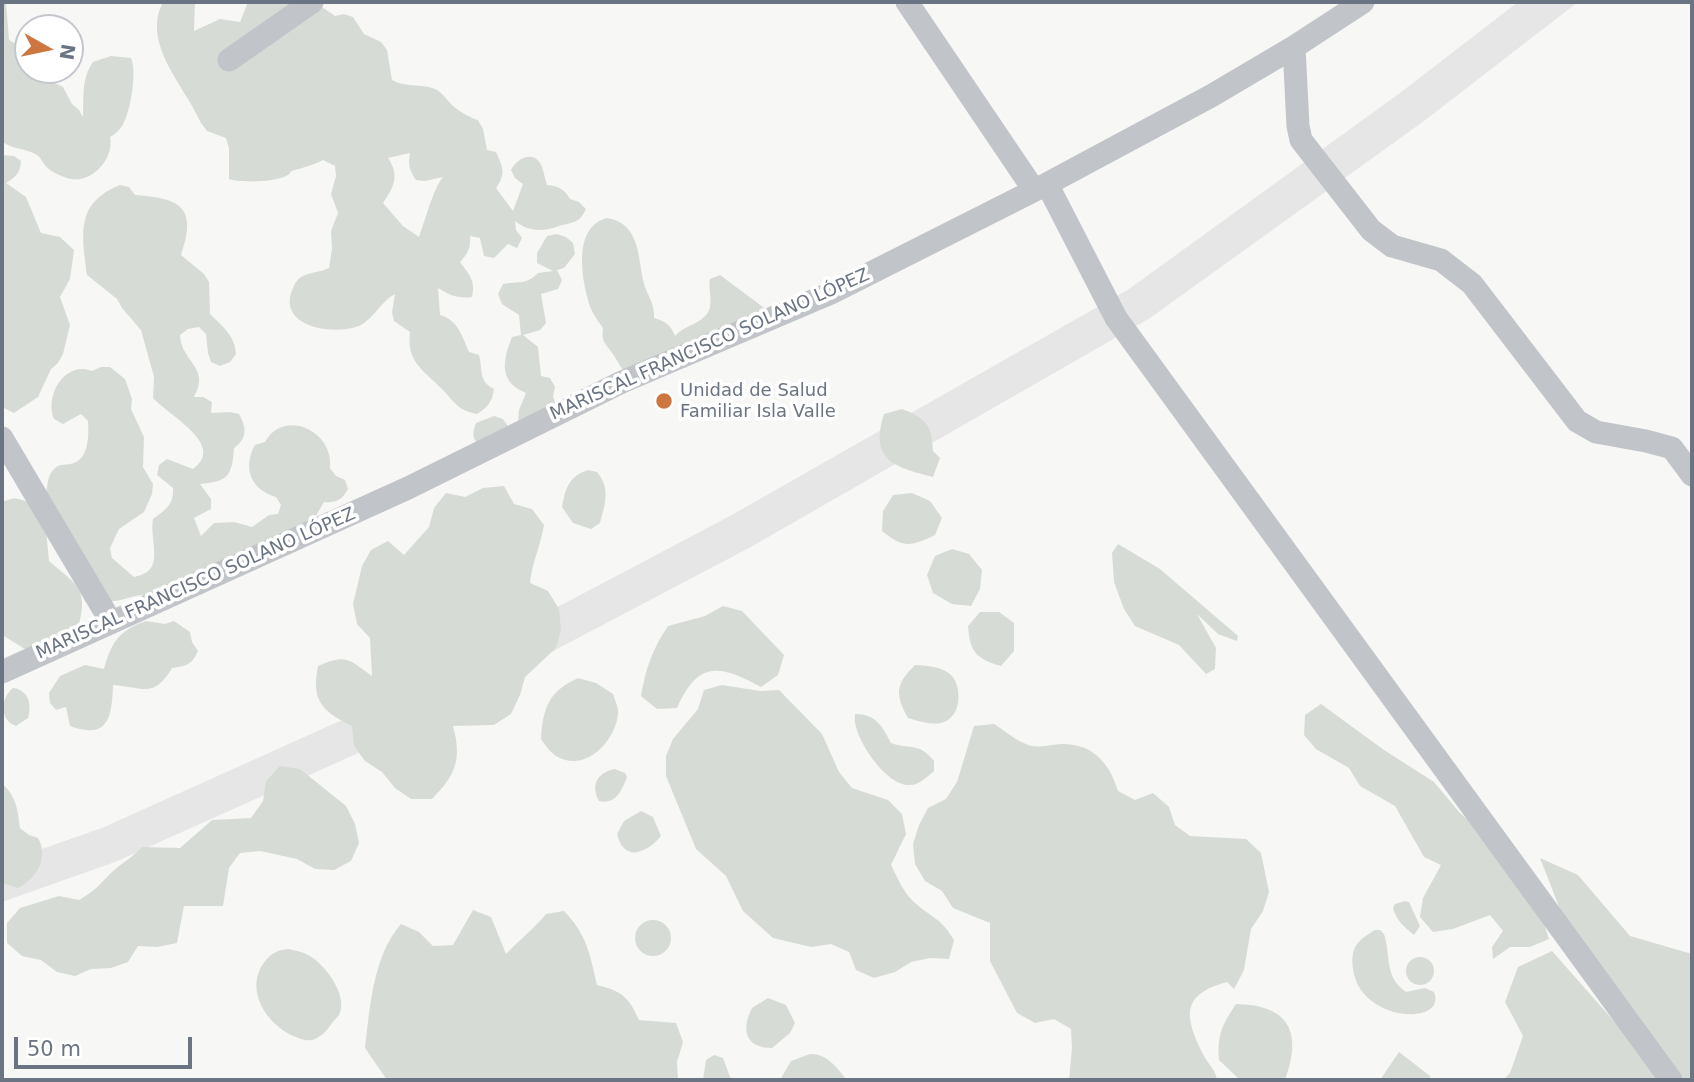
<!DOCTYPE html>
<html>
<head>
<meta charset="utf-8">
<style>
	body { margin:0 }
	#map { position:relative; width:1694px; height:1082px; overflow:hidden; background:#f7f7f5; font-family:"DejaVu Sans",sans-serif }
	canvas { display:block }
	.frame { position:absolute; inset:0; border:4px solid #6a7482; pointer-events:none }
	.north { position:absolute; left:14px; top:14px; width:70px; height:70px; box-sizing:border-box; background:#fff; border:2px solid #c3c7cd; border-radius:50%; rotate:99deg; font-size:19px; font-weight:700; line-height:28px; text-align:center; color:#6a7482 }
	.north::after { content:''; display:block; margin:auto; width:24px; height:32px; background:#cd763f; clip-path:polygon(50% 0,100% 100%,50% 72%,0 100%) }
	.scale { position:absolute; left:14px; top:1037px; width:178px; height:32px; box-sizing:border-box; border:4px solid #6a7482; border-top:0; padding-left:9px; font-size:21px; line-height:24px; white-space:nowrap; color:#6a7482; -webkit-text-stroke:5px #fff; paint-order:stroke }
</style>
</head>
<body>
<div id="map">
<canvas width="1694" height="1082"></canvas>
<div class="frame"></div>
<div class="north">N</div>
<div class="scale">50 m</div>
</div>
<script>
const context = document.querySelector('canvas').getContext('2d');
context.lineJoin = 'round';
function fillPath(path, color) { context.fillStyle = color; context.fill(path, 'evenodd'); }
function strokePath(path, color, width, dash) { context.strokeStyle = color; context.lineWidth = width; context.lineCap = dash ? 'butt' : 'round'; context.setLineDash(dash || []); context.stroke(path); }
function label(font, color, halo, rows, align = 'center') {
  context.font = font + ' "DejaVu Sans",sans-serif'; context.lineWidth = 7; context.setLineDash([]); context.textBaseline = 'middle'; context.strokeStyle = halo; context.fillStyle = color; for (const [text, x, y, turn = 0] of rows) {
    context.save(); context.translate(x, y); context.rotate((+turn || 0) * Math.PI / 180); context.textAlign = isNaN(turn) ? turn : align; if (halo) context.strokeText(text, 0, 0); context.fillText(text, 0, 0); context.restore();
  }
}
const built = new Path2D(`
	M1518,2h60l-154,119 -274,197 -401,230 -384,202 -250,112 -113,40v-39l100,-35 249,-112 379,-200 399,-227 271,-196z`);
const green = new Path2D(`
	M2,2h4l3,38 18,10 1,20h6l2,8 19,5 8,4 9,17 7,6 4,7c1,-19 -2,-38 10,-55l18,-6 20,2c6,14 0,48 -6,62 -3,8 -8,13 -15,17 5,23 -21,49 -43,41 -9,-3 -18,-7 -23,-14 -3,-4 -3,-6 -7,-9 -11,-7 -25,-5 -35,-14z
	M163,2h32l-1,29 26,-12 20,3 8,-20h67l20,14 9,-2 9,3 11,17 17,8 6,8 5,30c14,8 29,3 43,9 8,4 10,9 16,15 4,5 21,15 27,16l5,9 4,21 9,2c7,15 10,22 0,36l17,23 10,-27 -8,-6 -4,-8c7,-14 25,-20 31,-3 2,6 3,12 5,18 12,1 17,4 23,14l9,3 7,7c-7,15 -13,13 -27,17 -16,6 -30,6 -44,-5l1,9 6,8 -5,10 -9,-4 -14,14 -10,-2 -4,-18 -10,-2c1,11 -2,18 -10,26 9,12 16,19 12,35 -14,2 -23,-2 -34,-9l2,27c18,5 22,21 29,37l10,3c4,15 -1,26 15,34 -2,13 -6,18 -17,25 -19,-3 -23,-13 -36,-26 -18,-18 -35,-27 -31,-56l-16,-11 -2,-9 3,-18c-14,7 -21,25 -36,32 -25,10 -84,1 -66,-38 2,-5 5,-10 10,-12 8,-4 18,-4 26,-8l3,-19 -1,-18 7,-18 -7,-19 5,-18 -1,-10 -12,-6c-9,5 -18,7 -28,10 -9,3 0,1 -9,6 -11,6 -46,7 -57,3v-31l-3,-10 -19,-7 -6,-8c-16,-37 -60,-79 -38,-121zM410,153c-2,11 -1,17 6,27l9,1 18,-4c-10,12 -18,44 -24,60l-16,-11 -20,-23c11,-16 17,-27 5,-45z
	M2,155l12,1 7,5c-1,12 -5,16 -15,22l20,14 15,36 19,4 14,13 -4,29 -10,18 10,28 -7,29 -5,9 -7,6 -13,28 -24,16 -12,-6z
	M120,185l9,2 6,8c45,3 63,12 46,60l23,19 5,8 1,32c12,12 25,21 26,40l-6,8 -10,4 -9,-4 -3,-9 -2,-19 -7,-7 -11,2 -8,6c1,27 31,32 14,62h9l9,5 -1,11 19,-1 9,2c8,14 8,25 -5,34 -2,29 -6,33 -34,36l11,15v10l-17,9 7,18 13,-13 20,-1 18,5 17,-12 9,-1 3,-9 -5,-8c-25,-7 -34,-29 -21,-52l10,-3c18,-34 69,-12 65,26l6,8 9,4 3,9c-6,11 -12,14 -24,13l-10,17 -158,79c-18,-9 -30,5 -49,3l-61,-104c1,-9 1,-21 8,-28 4,-5 10,-4 16,-5 19,-3 19,-28 18,-43l-7,-7 -18,10 -9,-5c-10,-23 11,-59 38,-48l9,-4h9l15,12 7,20 -1,10 13,28 -1,30 10,17 -1,10 -8,18 -25,17 -9,19 2,10 22,19c33,-6 15,-34 19,-58 12,-9 21,-14 20,-31l-16,-13 2,-10 8,-6 26,10c34,-24 -25,-54 -40,-71l1,-21 -13,-47 -19,-22 -5,-9 -30,-24c-5,-41 -12,-72 33,-90z
	M607,218c32,5 31,37 36,62 3,14 12,23 11,38 11,3 17,7 21,18 10,-12 31,-12 35,-29 2,-9 -2,-18 0,-28l10,-4 47,35 -138,66c-9,-7 -10,-14 -17,-23 -7,-10 -11,-12 -9,-25 -4,-6 -9,-12 -12,-19 -9,-26 -20,-82 16,-91z
	M557,234l9,3 7,6 2,11 -11,14 -7,2 5,10 -4,9 -17,5 5,29 -6,7 -17,5 15,12 3,29 9,2 5,9 -2,10 4,9 -39,16 1,-12 7,-17c-27,-11 -24,-31 -14,-56l9,-2 -2,-20 -17,-11 -4,-10 5,-10c15,-3 24,1 35,-11l15,-2 -16,-8v-10l10,-17z
	M902,409c24,9 30,16 31,42l7,7 -7,19c-38,-10 -64,-16 -49,-63z
	M494,416l9,3 7,10 -28,19c-9,-8 -11,-13 -6,-25z
	M588,470l9,2c14,17 8,32 3,51l-9,6 -18,-6 -11,-16c3,-18 7,-31 26,-37z
	M504,486l10,18 18,5 12,16c-3,20 -12,37 -14,58l18,8 11,18 2,21 -5,18 -31,29 -5,18 -9,19 -17,11 -41,1c9,33 3,49 -21,73h-21l-16,-11 -13,-16 -17,-11 -11,-15 -2,-20c-30,-15 -41,-25 -34,-60 29,-13 31,-6 54,10l-2,-38 -13,-14 -4,-20 9,-38 9,-16 17,-9 16,14 25,-28 5,-19 12,-15 19,4 18,-9z
	M912,493l18,8 12,17 -7,17c-24,12 -32,13 -53,-4l1,-20 10,-16z
	M14,498l20,5 11,17 4,41c25,22 40,27 30,63l-34,24 -20,1 -23,-14v-133z
	M1118,544l42,25 78,67 -1,5 -19,-7 -21,-20 19,34 -1,21 -9,5 -27,-29 -44,-19 -11,-17 -10,-27 -2,-29z
	M952,549l17,5 13,16 -2,19 -9,17 -19,-2 -19,-11 -6,-18 8,-19z
	M723,606l19,5 42,44 -6,20 -17,12c-42,-23 -63,-26 -84,21l-20,1 -16,-13c4,-26 12,-48 27,-70l37,-10z
	M980,612h19l15,11v28l-13,15c-25,-7 -31,-14 -33,-40z
	M146,621l19,3 9,-3 16,11 2,10 6,9c-6,14 -12,15 -26,17 -18,30 -27,20 -59,17 -1,33 -5,55 -43,41l-4,-19 -10,3 -6,-7 -1,-10 11,-17 25,-11 19,4c7,-26 15,-39 42,-48z
	M915,665c12,1 28,1 37,11 10,12 9,38 -6,45 -11,6 -27,0 -38,-3 -13,-24 -13,-33 7,-53z
	M578,678l18,5 17,11c2,6 6,14 5,21 -4,28 -33,58 -62,41 -6,-4 -11,-11 -15,-17 2,-31 7,-47 37,-61z
	M722,685l38,6 19,-1 43,44 17,38 13,16 36,12 14,14 4,20 -15,31c6,12 12,26 21,35 18,18 27,15 42,40l-5,19 -19,-1 -19,4 -16,10 -21,6 -18,-8 -7,-18 -18,-8 -20,3 -38,-9 -30,-27 -17,-35 -30,-27 -30,-73v-20l7,-17 25,-30 6,-19z
	M13,688c16,2 19,17 15,30l-12,8c-16,-5 -16,-28 -3,-38z
	M1321,704l63,46 50,32 26,31 44,38 39,70 6,18 -19,8h-20l-17,12 -1,-12 11,-16 -13,-16 -37,14 -20,3 -13,-15 3,-19 18,-33 -17,-8 -29,-51 -35,-20 -11,-18 -33,-19 -12,-14 1,-20z
	M855,714c21,0 27,12 36,29 20,7 28,-1 43,18v10c-7,6 -15,14 -24,14 -24,2 -59,-50 -55,-71z
	M994,724c10,6 21,16 32,20 13,6 26,-1 39,0 30,1 45,21 53,47l17,9 18,-7 16,14 6,18 15,11 56,3 15,14 8,39 -6,19 -12,18 -7,41 -10,19 -7,-7c-48,13 -42,36 -23,74 5,9 12,15 13,24h-148l3,-32 -1,-19 -17,-10 -19,4 -18,-10 -27,-52v-38l-37,-15 -11,-17 -17,-10 -10,-17 -2,-20 6,-19 9,-17 18,-9 11,-17 17,-56z
	M280,766l20,3 46,37 9,18 4,19 -8,18 -17,9 -19,-1 -18,-10 -37,-8 -20,2 -11,15 -6,38h-39l-7,37 -20,4 -19,-1 -10,16 -17,6 -20,1 -16,7 -18,-4 -16,-12 -19,-4 -15,-13v-20l13,-15 39,-12 20,4c17,-10 18,-13 31,-26 10,-10 22,-16 32,-27l38,1 32,-28 39,-2 12,-17 3,-20z
	M615,769l10,4 2,4c-5,13 -11,28 -28,24 -9,-16 -1,-29 16,-32z
	M2,784c14,11 16,27 18,44l9,7 9,3c11,19 -1,40 -20,50l-16,-5z
	M641,811l12,6 8,19c-14,17 -37,27 -44,-2l7,-13z
	M1540,858l38,17 52,61 62,18v126h-189l7,-7 13,-37 -18,-34 13,-35 34,-16 68,77 -51,-96z
	M1405,901l4,1 11,24 -6,9c-9,-7 -18,-15 -21,-27l2,-4z
	M473,910l18,7 15,37c13,-14 28,-25 40,-40l18,-3c23,24 26,43 33,74 25,6 32,12 42,35l37,3 7,19 -6,20 1,18h-291l-22,-32c5,-41 8,-92 36,-124l18,8 14,14 20,-1z
	M635 938a18 18 0 1 1 36 0a18 18 0 1 1-36 0Z
	M1375,930h5l4,4c7,22 0,43 22,58l19,-4 9,4c14,34 -74,31 -81,-23 -3,-22 5,-29 22,-39z
	M289,949c7,2 15,3 21,7 15,9 39,40 29,59 -2,3 -5,5 -7,8 -4,7 -12,15 -20,17 -5,1 -12,-1 -16,-3 -29,-11 -54,-49 -30,-77 7,-8 13,-10 23,-11z
	M1406 971a14 14 0 1 1 28 0a14 14 0 1 1-28 0Z
	M768,998l18,7 9,18 -5,10 -18,15c-27,0 -31,-19 -20,-40z
	M1236,1004c53,1 67,28 49,76h-45l-21,-20c-2,-25 3,-35 17,-56z
	M1399,1052l31,24 1,4h-51z
	M810,1054c18,0 26,13 37,26h-67l11,-19z
	M714,1055l9,3 7,19 5,3h-32l3,-20z`);
const minor = new Path2D(`
	M907,2l127,188
	M1294,47l4,79 3,14 70,90 21,16 49,14 31,24 105,137 19,11 50,9 26,7 20,27
	M229,60l83,-58
	M1047,184l69,134 555,762
	M2,438l109,184
	M2,672l406,-184 214,-106 209,-89 216,-109 164,-88 83,-49 69,-45`);
const markers = [
	[664,401,9,"#cd763f"]
];
const streetNames = [
	["MARISCAL FRANCISCO SOLANO LÓPEZ",710,345,-24],
	["MARISCAL FRANCISCO SOLANO LÓPEZ",196,584,-24]
];
const poiNames = [
	["Unidad de Salud",680,391],
	["Familiar Isla Valle",680,412]
];
fillPath(built, '#e5e6e5');
fillPath(green, '#d6dcd5');
strokePath(minor, '#c1c4c8', 23);
for (const [x, y, r, color] of markers) { const dot = new Path2D(); dot.arc(x, y, r, 0, 2 * Math.PI); context.fillStyle = color; context.fill(dot); strokePath(dot, '#fff', 2.5); }
label('18px', '#6a7482', '#fff', streetNames);
label('18px', '#6a7482', '#fff', poiNames, 'left');
</script>
</body>
</html>
